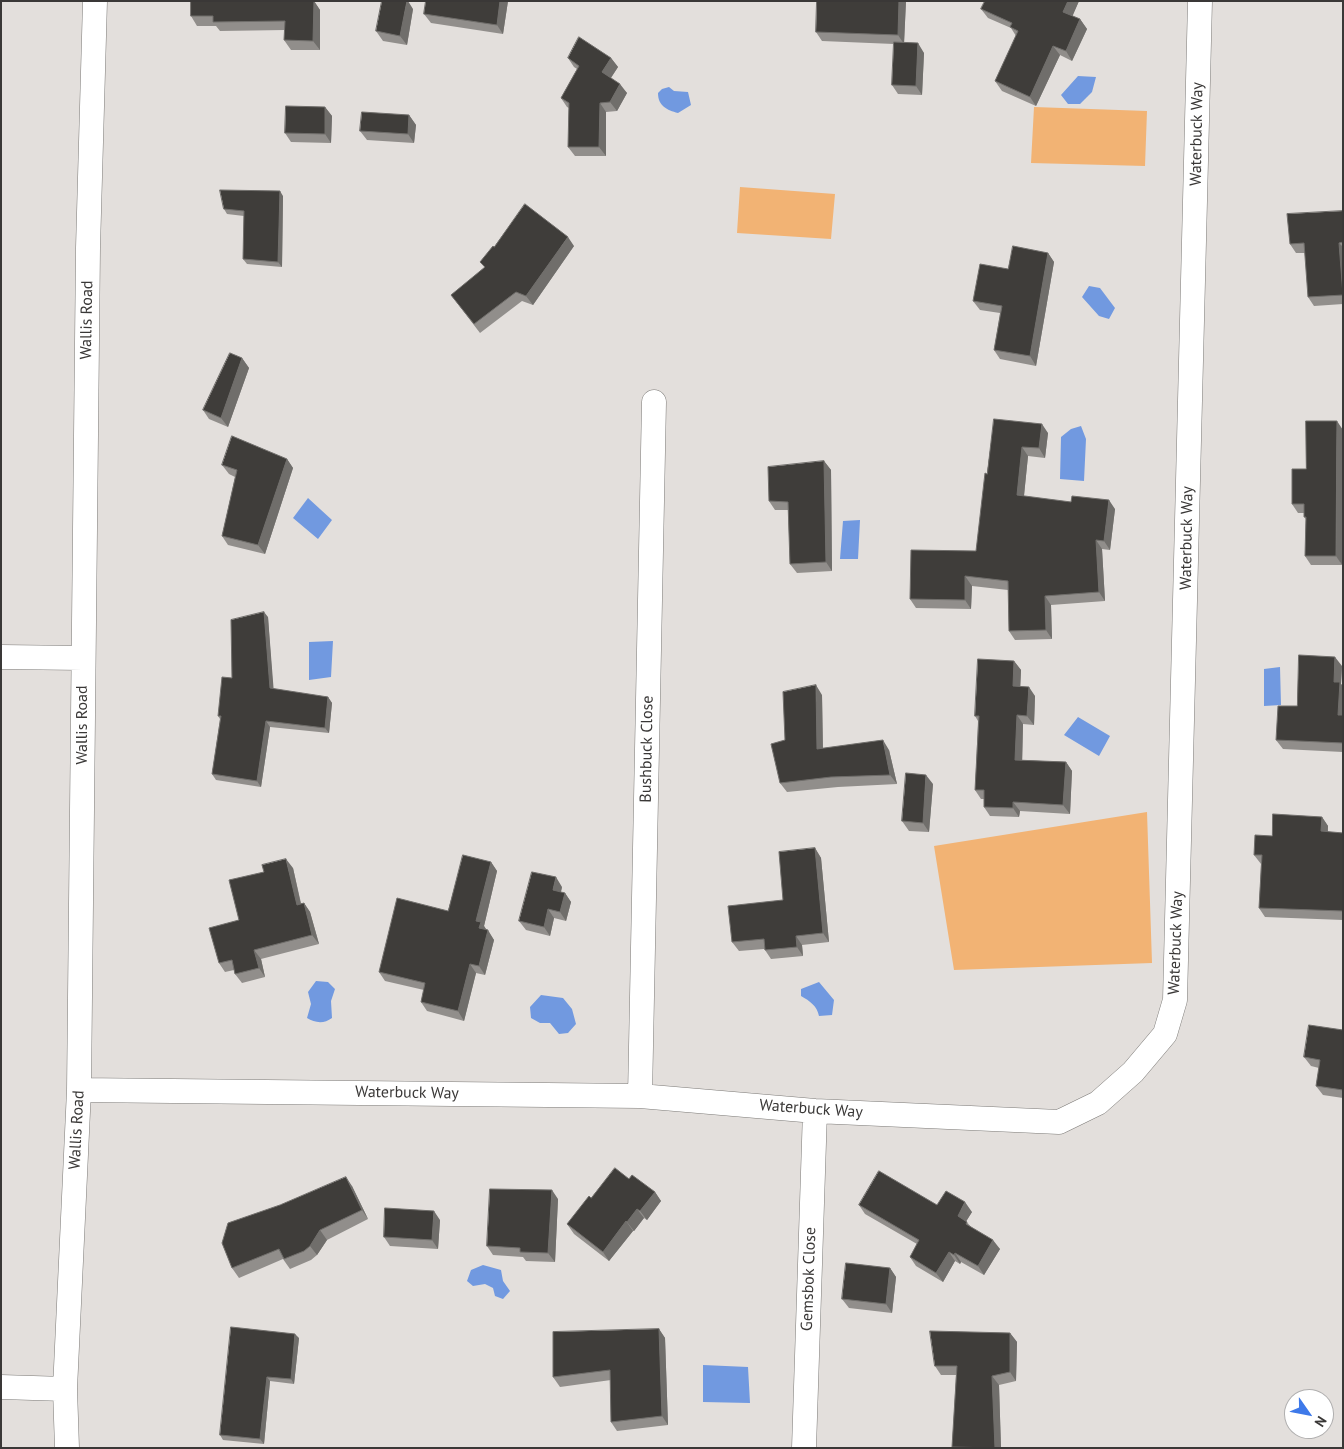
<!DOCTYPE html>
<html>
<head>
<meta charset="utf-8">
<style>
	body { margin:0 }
	#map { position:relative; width:1344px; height:1449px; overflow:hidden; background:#e3dfdc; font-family:"PT Sans",sans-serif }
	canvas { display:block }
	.frame { position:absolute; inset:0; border:2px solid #3a3837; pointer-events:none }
	.north { position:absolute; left:1284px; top:1389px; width:50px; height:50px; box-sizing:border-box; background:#fff; border:1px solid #b0afaf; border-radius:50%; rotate:123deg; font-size:14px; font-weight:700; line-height:20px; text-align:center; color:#3a3837 }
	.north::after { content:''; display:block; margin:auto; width:18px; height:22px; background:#3e79e9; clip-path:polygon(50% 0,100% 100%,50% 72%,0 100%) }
</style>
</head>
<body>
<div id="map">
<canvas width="1344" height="1449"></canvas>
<div class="frame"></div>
<div class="north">N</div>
</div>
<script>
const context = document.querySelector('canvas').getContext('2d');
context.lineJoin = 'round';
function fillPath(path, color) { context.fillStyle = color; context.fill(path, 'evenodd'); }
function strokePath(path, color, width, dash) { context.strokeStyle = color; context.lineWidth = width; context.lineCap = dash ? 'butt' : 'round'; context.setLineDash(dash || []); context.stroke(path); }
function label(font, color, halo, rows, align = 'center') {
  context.font = font + ' "PT Sans",sans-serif'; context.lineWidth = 5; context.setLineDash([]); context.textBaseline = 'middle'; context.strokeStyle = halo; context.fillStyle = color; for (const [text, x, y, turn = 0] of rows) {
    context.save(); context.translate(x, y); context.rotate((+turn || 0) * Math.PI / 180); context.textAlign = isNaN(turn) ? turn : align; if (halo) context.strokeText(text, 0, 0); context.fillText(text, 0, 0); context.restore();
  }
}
const green = new Path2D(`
	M1034,107l113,4 -2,55 -114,-3z
	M740,187l95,7 -4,45 -94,-6z
	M1147,812l5,151 -198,7 -20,-124z`);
const water = new Path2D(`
	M1078,76l18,1 -4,15 -12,12h-12l-7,-9z
	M669,87l5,4 14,1 3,13 -13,8c-11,-3 -20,-7 -20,-20l4,-4z
	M1089,286l11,2 15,20 -6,11 -10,-3 -17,-19z
	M1081,426l5,13 -2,42 -24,-2 1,-42 10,-8z
	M308,498l24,22 -14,19 -25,-21z
	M860,520l-2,39h-18l3,-38z
	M333,641l-2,36 -22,3v-38z
	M1280,667l1,38 -17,1v-37z
	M1078,717l32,19 -11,20 -35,-21z
	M316,981l12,1 7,7 -4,12 1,17c-8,6 -17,5 -25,0l4,-14 -3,-12z
	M819,982l15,18 -2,15 -13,1c-2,-10 -9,-15 -18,-20v-7z
	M541,995l22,3 9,11 4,15 -8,9 -9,1 -9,-11h-10l-9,-5 -1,-11z
	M483,1265l18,5 2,11 7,10 -7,8 -8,-3 -2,-8 -8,-4 -12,2 -6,-5 4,-11z
	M703,1365l45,2 2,36 -47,-1z`);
const minor = new Path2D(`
	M1,657l82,1
	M79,1090l561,6 175,15 244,11 39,-19 35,-31 32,-38 10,-34 25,-999
	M640,1096l14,-694
	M1,1387l64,2
	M67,1448l-2,-59 14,-299 9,-842 7,-247
	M804,1448l11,-337`);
const wall = new Path2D(`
	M314,1l6,9v40h-29l-7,-10 1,-10 -65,1 -4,-5h-19l-6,-10z
	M426,1h82l-5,33 -72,-11 -7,-9z
	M906,1l-2,42 20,10 -2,42 -24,-1 -6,-9 2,-41 -72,-3 -6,-9z
	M985,1h94l-7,15 8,3 7,10 -15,32 -12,-6 -24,51 -34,-15 -7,-10 21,-45 -5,-8 -23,-10 -7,-9z
	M413,9l-6,36 -24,-4 -7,-10z
	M568,58h43l7,9 -7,11 16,15 -10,18 -11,1v44h-31l-7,-9 1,-39 -2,-1 -6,-9 16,-29 -3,-2z
	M325,107l7,9 -1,27 -40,-1 -6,-9z
	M409,115l7,10 -2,18 -47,-3 -7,-9z
	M283,196l-1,71 -35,-3 -4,-5 1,-43 -17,-2 -3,-5z
	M1343,211v93l-29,2 -6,-9 -3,-44h-9l-6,-9z
	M574,246l-41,59 -11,-4 -42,32 -29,-38 34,-27 -5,-6 14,-15z
	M1048,253l6,9 -18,104 -36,-7 -6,-9 6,-37 -20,-3 -7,-9 35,-32z
	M242,358l7,10 -21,59 -19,-8 -6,-9z
	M994,419l54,14 -3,25 -17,-2 -4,40 91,13 -5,41 -8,-1 3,52 -54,4 1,34 -37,1 -6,-9 -1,-41 -36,-4 -1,23 -55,-1 -6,-9 66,-48 11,-77z
	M287,459l6,9 -28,86 -37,-9 -6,-9 13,-59 -6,-3 -7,-9z
	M824,461l7,9 1,101 -35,2 -7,-9 -2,-54h-13l-6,-9z
	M1292,469l50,96h-31l-6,-9 1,-37 -2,-2v-4h-6l-6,-9z
	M268,617l5,72 55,8 4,6 -3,30 -59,-6 -9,60 -45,-7 -4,-6 8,-55 -2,-3 14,-38z
	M1014,661l7,9 -1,17 15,9 -1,29 -11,-1 -1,36 44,2 6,9 -2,43 -50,-3 -1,6 -29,-1 -6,-9v-8h-3l-6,-9 3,-69 -3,-5z
	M1342,666l-1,18 2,2v66l-60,-3 -7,-9 21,-34z
	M822,695l1,53 66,2 8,34 -59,3 -51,5 -7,-9 5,-43z
	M933,784l-4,48 -20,-1 -7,-10z
	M1322,817l6,9v6l15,1v87l-78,-3 -6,-9 2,-44 -7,-9 18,-19z
	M815,848l6,10 8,84 -27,3 1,11 -32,3 -6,-9 -1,-1 -25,2 -7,-9 51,-42z
	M491,862l6,9 -13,55 10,14 -9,35 -9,-2 -12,48 -37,-10 -6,-9 3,-12 -39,-9 -6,-9 69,-61z
	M293,868l8,35h3l6,9 9,32 -58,15 4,18 -23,6 -7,-9 -1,-4 -9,2 -6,-9 20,-43z
	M562,887l-1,5 4,1 6,9 -5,19 -12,-3 -4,18 -24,-6 -7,-9z
	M1343,1030v68l-20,-3 -7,-9 3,-18 -8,-2 -7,-9z
	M629,1179l26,13 6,9 -14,19 -3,-2 -10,13h-1l-24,30 -35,-27 -7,-10 24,-26z
	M352,1186l16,33 -41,21 -10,15 -6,5 -21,9 -7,-10 -44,19 -7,-10z
	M558,1199l-3,63 -29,-1 -3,-4 -30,-2 -6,-9z
	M859,1205h78l35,7 -6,9 5,6 29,22 -16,26 -23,-13 -1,2 -5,-3 -12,21 -27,-16 -6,-9 7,-13 -52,-30z
	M440,1220l-2,29 -48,-3 -6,-9z
	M890,1268l6,9 -4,36 -43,-5 -7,-9z
	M659,1329l6,9 3,87 -51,6 -6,-9v-42l-51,7 -7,-10z
	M1010,1333l7,9 -1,39 -17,4 2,63h-49v-1l4,-72h-15l-6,-9z
	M299,1338l-5,46 -24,-3 -6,63 -41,-4 -3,-5z`);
const shadedWall = new Path2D(`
	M314,1l6,9v40l-7,-9z
	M407,1h1l5,8 -6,36 -7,-9z
	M500,1h8l-5,33 -6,-9z
	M899,1h7l-2,43 -6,-9z
	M1068,1h11l-9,21 -7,-10z
	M1080,19l7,10 -15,32 -6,-10z
	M918,43l6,10 -2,42 -6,-9z
	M1053,46l7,9 -24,51 -6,-9z
	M611,58l7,9 -10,15 -6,-10z
	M620,84l7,9 -10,18 -7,-9z
	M600,103l6,9v44l-7,-9z
	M325,107l7,9 -1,27 -6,-9z
	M409,115l7,10 -2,18 -6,-9z
	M280,191l3,5 -1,71 -4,-5z
	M568,237l6,9 -41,59 -7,-9z
	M1339,243l4,4v44z
	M1048,253l6,9 -18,104 -6,-10z
	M242,358l7,10 -21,59 -7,-9z
	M1337,421l6,9 -1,135 -6,-9z
	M1042,424l6,9 -3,25 -6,-10z
	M1022,447l6,9 -5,49 -6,-10z
	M287,459l6,9 -28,86 -7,-9z
	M824,461l7,9 1,101 -6,-9z
	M1109,500l6,9 -5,41 -6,-9z
	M1096,540l6,9 3,52 -6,-9z
	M965,576l7,10 -1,23 -6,-9z
	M1045,596l6,9 1,34 -6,-9z
	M264,612l4,5 6,77 -4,-6z
	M1335,657l7,9 -1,18 2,2v35l-5,-6 -4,-33z
	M1014,661l7,9 -1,25 -7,-9z
	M816,685l6,10 1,63 -6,-9z
	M1029,687l6,9 -1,29 -7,-9z
	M328,697l4,6 -3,30 -4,-5z
	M1017,715l6,9 -1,45 -7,-9z
	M266,721l4,6 -9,60 -4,-6z
	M883,740l6,10 8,34 -7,-9z
	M1066,762l6,9 -2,43 -7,-9z
	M926,775l7,9 -4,48 -6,-9z
	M1013,802l7,9 -1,6 -6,-9z
	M1322,817l6,9 -1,15 -6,-10z
	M815,848l6,10 8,84 -6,-9z
	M286,859l7,9 10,46 -6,-9z
	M491,862l6,9 -13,55 3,5 -8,-3 -3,-7z
	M556,877l6,10 -3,12 -6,-9z
	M565,893l6,9 -5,19 -6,-9z
	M304,903l6,9 9,32 -7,-9z
	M548,909l6,9 -4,18 -6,-9z
	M488,930l6,10 -9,35 -6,-9z
	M796,936l6,9 1,11 -6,-9z
	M254,950l7,9 4,18 -6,-9z
	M470,964l6,9 -12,48 -6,-10z
	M346,1177l6,9 16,33 -6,-9z
	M552,1190l6,9 -3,63 -7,-9z
	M655,1192l6,9 -14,19 -7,-9z
	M965,1202l7,10 -8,13 -6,-9z
	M637,1209l7,9 -10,13 -7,-9z
	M434,1211l6,9 -2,29 -6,-9z
	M626,1221l7,10 -24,30 -6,-9z
	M320,1230l7,10 -10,15 -7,-9z
	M993,1240l7,9 -16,26 -6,-9z
	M949,1252l6,9 -12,21 -7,-9z
	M955,1253l6,9 -1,2 -6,-9z
	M890,1268l6,9 -4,36 -6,-9z
	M659,1329l6,9 3,87 -6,-9z
	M1010,1333l7,9 -1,39 -6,-9z
	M295,1334l4,4 -5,46 -3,-5z
	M992,1376l7,9 2,63h-6z
	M267,1377l3,4 -6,63 -4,-5z`);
const building = new Path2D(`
	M191,1h123l-1,40 -29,-1 1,-19 -72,1v-6h-22z
	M382,1h25l-7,35 -24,-5z
	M426,1h74l-3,24 -73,-11z
	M817,1h82l-1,34 -82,-3z
	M985,1h83l-5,11 17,7 -14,32 -13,-5 -23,51 -35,-16 23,-50 -8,-4 2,-4 -31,-14z
	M579,37l32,21 -9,14 18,12 -10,18 -10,1 -1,44h-31l1,-44 -8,-5 18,-32 -11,-8z
	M894,42l24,1 -2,43 -24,-1z
	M286,106l39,1v27l-40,-1z
	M362,112l47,3 -1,19 -48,-3z
	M220,190l60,1 -2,71 -35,-3 1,-48 -20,-2z
	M525,204l43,33 -42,59 -10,-4 -42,32 -23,-29 34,-28 -5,-5 13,-16 1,1z
	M1343,211v31l-4,1 4,52 -35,2 -4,-54 -14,1 -3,-30z
	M1013,246l35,7 -18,103 -36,-6 8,-44 -29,-5 7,-37 28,5z
	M230,353l12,5 -21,60 -18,-8z
	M994,419l48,5 -3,24 -17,-1 -5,48 54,7 1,-6 37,4 -5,41 -8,-1 3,52 -54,4 1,34 -37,1 -1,-50 -43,-5v24l-55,-1 1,-49 65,1 9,-78 2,1z
	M1306,421h31l-1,135h-31l1,-39h-2v-13h-12v-35h14z
	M232,436l55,23 -29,86 -36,-9 15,-66 -15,-5z
	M824,461l2,101 -36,2 -2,-62 -19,-1 -1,-34z
	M264,612l6,76 58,9 -3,31 -59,-7 -9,60 -45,-7 9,-58h-3l4,-39 10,1 -1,-58z
	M1299,655l36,2 -1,25h6l-2,33h5v28l-67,-3 2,-34h19z
	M978,659l36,2 -1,25 16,1 -2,29 -10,-1 -2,45 51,2 -3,43 -50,-3v6l-29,-1v-17h-9l4,-74h-4z
	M816,685l1,64 66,-9 7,35 -59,2 -51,6 -9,-39 14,-4 -2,-48z
	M906,773l20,2 -3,48 -21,-2z
	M1273,814l49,3 -1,14 22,2v78l-84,-3 3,-53h-8l1,-20 17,1z
	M815,848l8,85 -27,3 1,11 -32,3 -1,-11 -32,3 -4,-36 55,-6 -4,-48z
	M463,855l28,7 -15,59 5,1 -2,6 9,2 -9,36 -9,-2 -12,47 -37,-9 4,-19 -46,-11 18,-74 51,13z
	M286,859l11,46 7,-2 8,32 -58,15 5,18 -24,6 -3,-14 -13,3 -10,-35 30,-8 -10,-40 35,-8 -2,-7z
	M532,872l24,5 -3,13 12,3 -5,19 -12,-3 -4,18 -25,-6z
	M1309,1025l34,5v60l-27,-4 4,-26 -16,-3z
	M615,1168l14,11 3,-4 23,17 -15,19 -3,-2 -10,13 -1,-1 -23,31 -36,-28 22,-28 2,2z
	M879,1171l58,34 9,-14 19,11 -7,14 9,6 -1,2 27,16 -15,26 -23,-13 -1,2 -5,-3 -13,21 -26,-16 9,-17 -60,-35z
	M346,1177l16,33 -42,20 -10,16 -6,5 -20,8 -5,-10 -47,19 -10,-25 6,-20 52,-18z
	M490,1189l62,1 -4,63 -28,-1v-4l-33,-2z
	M385,1208l49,3 -2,29 -48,-3z
	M846,1263l44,5 -4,36 -44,-5z
	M231,1327l64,7 -4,45 -24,-2 -7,62 -40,-4z
	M659,1329l3,87 -51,6 -1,-52 -57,7v-45z
	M930,1331l80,2v39l-18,4 3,72 -43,-1 5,-81h-22z`);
const streetNames = [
	["Waterbuck Way",1197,134,-89],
	["Wallis Road",87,320,-89],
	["Waterbuck Way",1187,538,-89],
	["Wallis Road",82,725,-90],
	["Bushbuck Close",647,749,-89],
	["Waterbuck Way",1176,943,-88],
	["Waterbuck Way",407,1093,1],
	["Waterbuck Way",811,1109,4],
	["Wallis Road",77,1130,-87],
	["Gemsbok Close",809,1279,-88]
];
fillPath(green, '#f2b374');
fillPath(water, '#7199e0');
strokePath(minor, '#7c7a77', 25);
strokePath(minor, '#fff', 24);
fillPath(wall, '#918e8b');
fillPath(shadedWall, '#706e6b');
fillPath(building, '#3f3d3a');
strokePath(building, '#706e6b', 1);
label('16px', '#3a3837', '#fff', streetNames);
</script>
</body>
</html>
